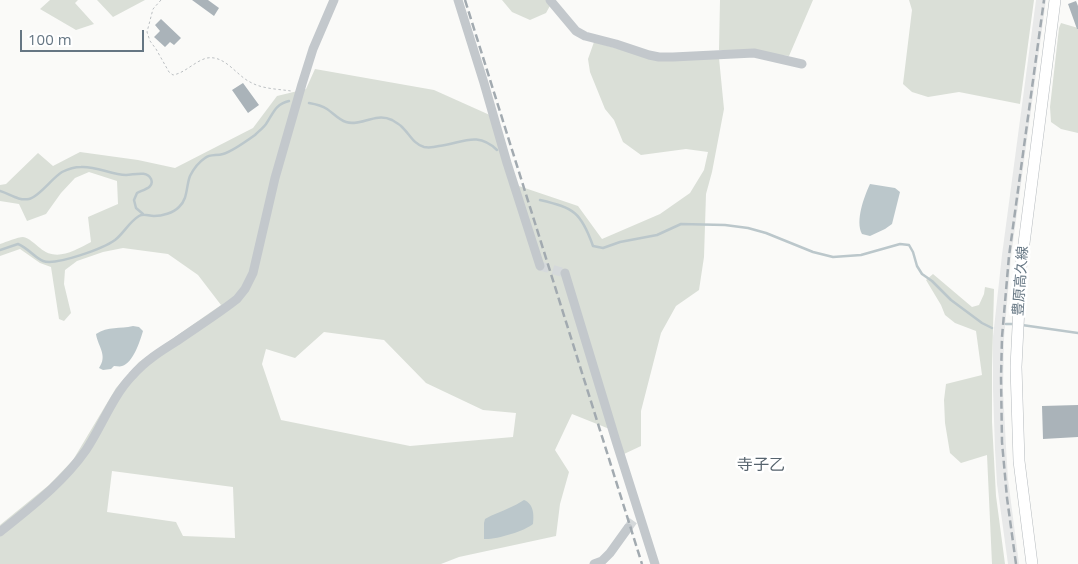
<!DOCTYPE html>
<html>
<head>
<meta charset="utf-8">
<style>
	body { margin:0 }
	#map { position:relative; width:1078px; height:564px; overflow:hidden; background:#fafaf8; font-family:"Open Sans",sans-serif }
	canvas { display:block }
	.scale { position:absolute; left:20px; top:30px; width:124px; height:22px; box-sizing:border-box; border:2px solid #657683; border-top:0; padding-left:6px; font-size:15px; line-height:18px; white-space:nowrap; color:#657683; -webkit-text-stroke:4px #fff; paint-order:stroke }
</style>
</head>
<body>
<div id="map">
<canvas width="1078" height="564"></canvas>
<div class="scale">100 m</div>
</div>
<script>
const context = document.querySelector('canvas').getContext('2d');
context.lineJoin = 'round';
function fillPath(path, color) { context.fillStyle = color; context.fill(path, 'evenodd'); }
function strokePath(path, color, width, dash) { context.strokeStyle = color; context.lineWidth = width; context.lineCap = dash ? 'butt' : 'round'; context.setLineDash(dash || []); context.stroke(path); }
function label(font, color, halo, rows, align = 'center') {
  context.font = font + ' "Open Sans","Noto Sans JP",sans-serif'; context.lineWidth = 5; context.setLineDash([]); context.textBaseline = 'middle'; context.strokeStyle = halo; context.fillStyle = color; for (const [text, x, y, turn = 0] of rows) {
    context.save(); context.translate(x, y); context.rotate((+turn || 0) * Math.PI / 180); context.textAlign = isNaN(turn) ? turn : align; if (halo) context.strokeText(text, 0, 0); context.fillText(text, 0, 0); context.restore();
  }
}
const built = new Path2D(`
	M1036,0h10l-35,257 -7,82 -1,51 3,57 2,32 11,85h-11l-11,-80 -2,-35 -2,-60v-52l9,-82z`);
const green = new Path2D(`
	M50,0h28l-3,3 19,21 -18,6 -36,-21z
	M97,0h48l-32,17z
	M502,0h46l3,4 -5,9 -16,7 -18,-8z
	M720,0h93l-24,56 -70,-6z
	M909,0h125l-14,104 -61,-12 -31,5 -16,-5 -9,-8 9,-74z
	M1061,23l17,5v105l-17,-4 -10,-7 -1,-15 9,-79z
	M594,42l56,16h69l5,51 -12,63 -6,22 -2,63 -5,33 -23,16 -15,27 -20,78v35l-17,8 -7,-22 -45,-18 -17,36 14,22 -9,32 -4,32 -97,21 -18,7h-441v-39l49,-40 24,-25 43,-72 23,-26 82,-57 -23,-30 -30,-21 -45,-6 -20,4 -26,9 -12,9 -1,14 7,29 -7,8 -5,-2 -8,-52 -11,-4 -20,-14 -20,7v-12c6,-2 18,-7 23,-7 6,1 12,7 17,11 16,14 34,3 51,-6l-3,-25 30,-13 -1,-23 -28,-9 -14,6 -14,15 -15,21 -19,7 -8,-17 -19,-3v-16l6,-1 32,-31 15,13 27,-14 58,8 37,8 78,-40 24,-32 29,-7 9,-20 119,21 58,26 18,67 68,23 24,33 58,-25 30,-21 14,-23 4,-18 -22,-3 -45,6 -18,-13 -9,-22 -9,-11 -15,-37 -2,-13zM324,332l60,8 42,43 57,27 33,3 -3,24 -103,9 -129,-26 -19,-56 4,-15 29,9zM112,471l121,16 2,51 -52,-2 -7,-14 -69,-10z
	M933,274l39,33 7,-2 5,-11 1,-7 9,2 -2,79v54l4,74 9,68h-13l-5,-109 -26,8 -11,-10 -5,-30 -1,-23 2,-16 36,-9 -6,-44 -21,-8 -10,-8 -4,-10 -15,-25z`);
const water = new Path2D(`
	M870,184l25,4 5,4 -8,32 -7,5 -15,7 -8,-2c-7,-13 2,-37 8,-50z
	M133,326l6,1 4,4c-3,10 -10,32 -21,35 -2,1 -5,0 -8,0l-3,3 -8,1 -4,-2c9,-13 -1,-21 -3,-34 12,-8 24,-5 37,-8z
	M524,500c10,4 10,15 9,24 -8,7 -38,16 -49,15v-16l1,-4c8,-5 16,-7 24,-11 5,-2 10,-5 15,-8z`);
const stream = new Path2D(`
	M309,103c6,1 12,2 18,6 6,4 12,11 19,13 14,5 29,-10 46,-2 3,2 7,4 9,6 8,7 12,18 23,21 5,1 11,0 15,-1 24,-3 38,-15 58,4
	M0,191c10,3 18,10 29,8 10,-2 23,-21 33,-27 6,-3 12,-5 19,-5 15,-1 31,8 45,8 8,0 21,-5 25,4 4,9 -9,11 -14,14l-3,7 2,8 7,6
	M540,200c34,8 41,12 53,46l10,2 17,-6 37,-7 24,-11 44,1 23,3 18,5 47,19 20,5 28,-2 39,-11 9,1 4,7 4,14 5,8 10,7 19,19 31,23 10,5
	M0,250l18,-6c10,4 17,14 25,17 13,5 61,-13 72,-21 9,-7 14,-18 24,-24 5,-3 9,0 15,0 8,0 19,-3 25,-9 9,-8 7,-21 11,-31 3,-6 9,-14 15,-18 5,-4 11,-2 18,-4 8,-2 25,-14 32,-19 4,-4 8,-7 11,-11 7,-10 9,-20 23,-23
	M1006,324h8
	M1022,325l56,8`);
const building = new Path2D(`
	M192,0h16l11,8 -5,8z
	M1076,1l2,5v23h-1l-9,-25z
	M161,19l20,19 -7,7 -4,-3 -5,5 -11,-10 6,-6 -5,-6z
	M243,83l16,22 -11,8 -16,-23z
	M1078,405v32l-35,2 -1,-33z`);
const minorTunnel = new Path2D(`
	M540,266l25,7
	M628,528l7,-10`);
const path = new Path2D(`
	M161,0l-8,9 -6,23 3,9 6,8 13,23 4,3c12,-2 22,-14 34,-17 18,-3 29,17 43,24 12,7 28,7 41,9`);
const minor = new Path2D(`
	M458,0l26,83 23,80 33,103
	M550,0l26,31 9,5 31,8 33,11 10,2h14l81,-4 48,11
	M565,273l51,168 39,123
	M0,532c31,-25 63,-49 86,-82 16,-24 26,-53 46,-74 13,-15 29,-25 45,-35 20,-14 41,-27 60,-42l8,-10 8,-16 22,-95 27,-94 11,-35 21,-49
	M594,564l8,-3 8,-8 18,-25`);
const major = new Path2D(`
	M1032,564l-13,-103 -3,-94 5,-100 34,-267`);
const rail = new Path2D(`
	M465,0l177,564
	M1016,564l-9,-66 -5,-56 -1,-64 1,-41 7,-81 35,-256`);
const streetNames = [
	["豊原高久線",1021,281,-86]
];
const quarterNames = [
	["寺子乙",761,465]
];
fillPath(built, '#e8e9e9');
fillPath(green, '#dadfd7');
fillPath(water, '#bbc7cb');
strokePath(stream, '#bbc7cb', 2.5);
fillPath(building, '#aab3b9');
strokePath(minorTunnel, '#d5d9db', 9, [9, 4.5]);
strokePath(major, '#b5babe', 12);
strokePath(path, '#bbbfc2', 1, [2.5, 2.5]);
strokePath(minor, '#c3c8cc', 9);
strokePath(major, '#fff', 11);
strokePath(rail, '#a2aab0', 2.5, [8, 4]);
label('14px', '#657683', '#fff', streetNames);
label('16px', '#57646e', '#fff', quarterNames);
</script>
</body>
</html>
